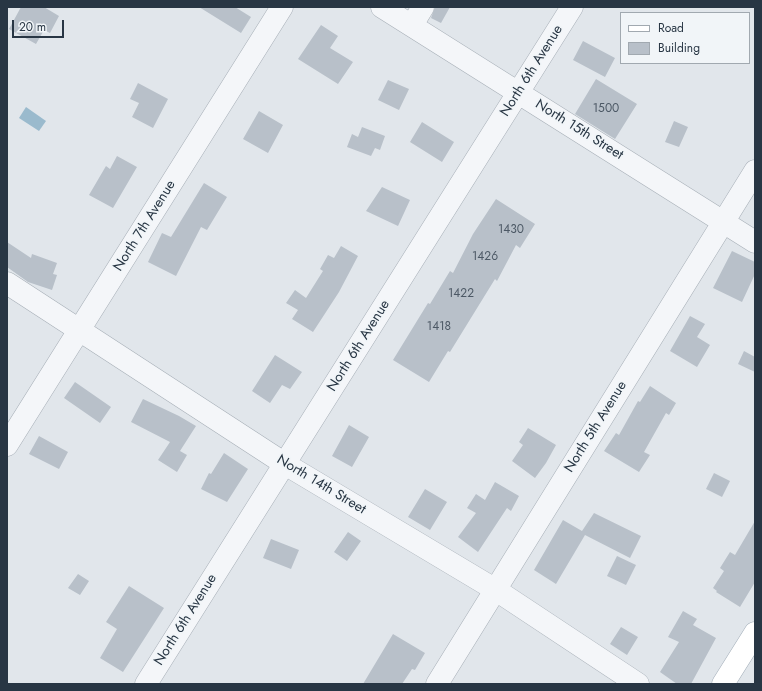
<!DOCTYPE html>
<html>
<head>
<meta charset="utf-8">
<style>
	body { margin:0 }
	#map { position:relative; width:762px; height:691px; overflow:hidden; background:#e1e6eb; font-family:Jost,sans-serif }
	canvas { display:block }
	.frame { position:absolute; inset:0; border:8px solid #283644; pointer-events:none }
	.legend { position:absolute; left:620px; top:12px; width:130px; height:52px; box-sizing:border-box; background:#f1f5f8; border:1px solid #a1a9b0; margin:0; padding:5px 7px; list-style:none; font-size:12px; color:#283644 }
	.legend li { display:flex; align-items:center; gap:8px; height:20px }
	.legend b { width:20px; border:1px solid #a1a9b0 }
	.scale { position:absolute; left:12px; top:20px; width:52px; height:18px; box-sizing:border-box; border:2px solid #283644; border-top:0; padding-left:5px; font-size:12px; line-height:14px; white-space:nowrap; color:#283644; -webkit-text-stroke:3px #f1f5f8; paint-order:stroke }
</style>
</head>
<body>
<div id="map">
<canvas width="762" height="691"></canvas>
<div class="frame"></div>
<ul class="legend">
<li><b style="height:5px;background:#fff"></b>Road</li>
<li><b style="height:11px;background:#b8c0c9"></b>Building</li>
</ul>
<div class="scale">20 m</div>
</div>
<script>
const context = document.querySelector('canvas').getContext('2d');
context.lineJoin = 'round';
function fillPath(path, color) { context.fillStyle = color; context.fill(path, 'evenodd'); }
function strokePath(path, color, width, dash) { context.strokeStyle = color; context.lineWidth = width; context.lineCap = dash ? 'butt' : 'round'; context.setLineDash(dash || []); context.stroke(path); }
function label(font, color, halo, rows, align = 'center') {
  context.font = font + ' Jost,sans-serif'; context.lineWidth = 3.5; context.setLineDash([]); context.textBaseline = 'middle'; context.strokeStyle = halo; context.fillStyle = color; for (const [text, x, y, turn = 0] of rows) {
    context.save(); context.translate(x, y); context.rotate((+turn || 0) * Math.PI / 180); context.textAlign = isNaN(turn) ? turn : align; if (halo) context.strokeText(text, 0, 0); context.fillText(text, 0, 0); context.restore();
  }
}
const water = new Path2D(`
	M26,107l20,14 -7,10 -20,-13z`);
const building = new Path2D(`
	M21,7h23l15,9 -9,17 -6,-3 -8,14 -27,-15z
	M199,7h36l16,10 -10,16z
	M435,7h15l-9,16 -10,-5z
	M321,25l17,11 -8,12 23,14 -15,22 -40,-25z
	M583,41l32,17 -10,19 -32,-17z
	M596,79l41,25 -22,35 -40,-25z
	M388,80l21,9 -10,21 -21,-10z
	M138,83l30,16 -15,29 -21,-11 7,-14 -9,-4z
	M259,111l24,14 -15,28 -25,-14z
	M674,121l14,6 -9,20 -14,-5z
	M422,122l32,20 -12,20 -32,-20z
	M362,127l23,9 -5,14 -5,-2 -4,8 -24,-9 5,-13 6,3z
	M117,156l20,11 -24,41 -24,-13 17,-29 4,3z
	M204,183l23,14 -20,33 -6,-3 -25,49 -28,-14 14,-29 9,4z
	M382,187l28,13 -12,26 -32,-15z
	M496,199l39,25 -15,24 -4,-3 -19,36 -2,-2 -45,73 -2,-1 -19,31 -36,-22 35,-57 2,1 20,-33 3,2 20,-39z
	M7,242l24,16 1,-4 25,9 -4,11 4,1 -5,15 -24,-8 -21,-15z
	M341,246l17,10 -19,36 -26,40 -21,-13 6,-9 -12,-7 9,-13 11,8 17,-27 -3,-2 8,-14 6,3z
	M732,251l23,11v12l-13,28 -29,-14z
	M690,316l15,8 -8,13 13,8 -13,22 -27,-16z
	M744,351l11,6v15l-17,-8z
	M275,355l27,17 -12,17 -8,-4 -12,18 -18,-12z
	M75,382l36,25 -11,16 -36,-25z
	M650,386l26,17 -7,12 -3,-2 -22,39 6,3 -11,17 -35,-21 12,-18 3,2 19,-34 2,1z
	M143,399l36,17 17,10 -16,25 7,4 -10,17 -19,-12 12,-18 -39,-20z
	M349,425l20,12 -17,30 -20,-11z
	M528,428l28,17 -10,18 -11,15 -23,-17 11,-16 -4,-3z
	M39,436l29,16 -9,17 -30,-15z
	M224,453l24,16 -21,33 -26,-13 8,-16 2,1z
	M714,473l16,8 -8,16 -16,-8z
	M495,482l24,14 -8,15 -4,-3 -29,44 -20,-15 18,-24 -9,-5 9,-14 9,6z
	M425,489l22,13 -17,28 -22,-13z
	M594,513l47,23 -11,22 -45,-23 -29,49 -22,-14 29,-50 19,11z
	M755,521v61l-15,25 -24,-15 1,-1 -4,-3 11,-17 -4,-3 10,-16 5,3z
	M348,532l13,9 -14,20 -13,-9z
	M271,539l28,11 -8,19 -28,-11z
	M617,556l19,9 -10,20 -19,-9z
	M78,574l11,7 -9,14 -12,-7z
	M129,586l35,22 -41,64 -23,-14 17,-29 -11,-7z
	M683,611l14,8 -4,6 23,13 -25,46h-14l-17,-12 19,-30 -11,-5z
	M621,627l17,10 -11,18 -17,-11z
	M393,634l32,19 -10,17 -3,-1 -10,15h-39z`);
const minor = new Path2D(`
	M382,7l373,235
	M412,25l11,-18
	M7,283l278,181 211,126 142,94
	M7,445l275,-438
	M146,684l426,-677
	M437,684l318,-513`);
const major = new Path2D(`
	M723,684l32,-51`);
const numberNames = [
	["1500",606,109],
	["1430",511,230],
	["1426",485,257],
	["1422",461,294],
	["1418",439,327]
];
const streetNames = [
	["North 6th Avenue",532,71,-58],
	["North 15th Street",579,130,32],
	["North 7th Avenue",145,226,-58],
	["North 6th Avenue",359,346,-58],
	["North 5th Avenue",596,427,-58],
	["North 14th Street",321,485,31],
	["North 6th Avenue",186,620,-58]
];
fillPath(water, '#9abacd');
fillPath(building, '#b8c0c9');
strokePath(minor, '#a6aeb6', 23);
strokePath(major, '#a0acb7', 23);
strokePath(minor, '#f4f6f9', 22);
strokePath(major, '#fff', 22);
label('12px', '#4c5865', null, numberNames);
label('14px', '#283644', '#f1f5f8', streetNames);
</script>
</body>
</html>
